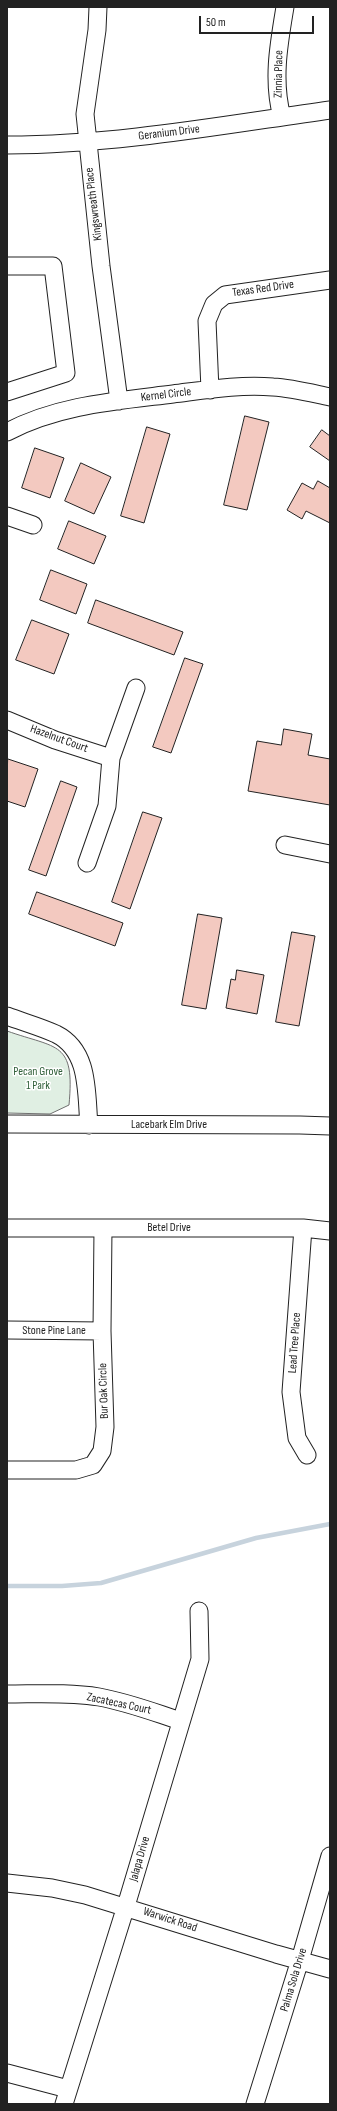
<!DOCTYPE html>
<html>
<head>
<meta charset="utf-8">
<style>
	body { margin:0 }
	#map { position:relative; width:337px; height:2111px; overflow:hidden; background:#fff; font-family:"Sofia Sans Condensed",sans-serif }
	canvas { display:block }
	.frame { position:absolute; inset:0; border:8px solid #222; pointer-events:none }
	.scale { position:absolute; left:199px; top:16px; width:115px; height:18px; box-sizing:border-box; border:2px solid #222; border-top:0; padding-left:5px; font-size:12px; line-height:14px; white-space:nowrap; color:#222; -webkit-text-stroke:3px #fff; paint-order:stroke }
</style>
</head>
<body>
<div id="map">
<canvas width="337" height="2111"></canvas>
<div class="frame"></div>
<div class="scale">50 m</div>
</div>
<script>
const context = document.querySelector('canvas').getContext('2d');
context.lineJoin = 'round';
function fillPath(path, color) { context.fillStyle = color; context.fill(path, 'evenodd'); }
function strokePath(path, color, width, dash) { context.strokeStyle = color; context.lineWidth = width; context.lineCap = dash ? 'butt' : 'round'; context.setLineDash(dash || []); context.stroke(path); }
function label(font, color, halo, rows, align = 'center') {
  context.font = font + ' "Sofia Sans Condensed",sans-serif'; context.lineWidth = 3; context.setLineDash([]); context.textBaseline = 'middle'; context.strokeStyle = halo; context.fillStyle = color; for (const [text, x, y, turn = 0] of rows) {
    context.save(); context.translate(x, y); context.rotate((+turn || 0) * Math.PI / 180); context.textAlign = isNaN(turn) ? turn : align; if (halo) context.strokeText(text, 0, 0); context.fillText(text, 0, 0); context.restore();
  }
}
const green = new Path2D(`
	M7,1031c51,18 68,10 62,74l-19,9 -43,-1z`);
const stream = new Path2D(`
	M7,1586h55l39,-3 155,-45 74,-14`);
const building = new Path2D(`
	M245,416l24,6 -22,88 -23,-5z
	M147,427l23,7 -26,89 -23,-7z
	M322,430l8,6v25l-20,-14z
	M35,448l29,10 -14,40 -28,-10z
	M81,463l30,14 -17,37 -29,-13z
	M318,481l12,7v35l-24,-12 -4,8 -15,-9 15,-27 11,6z
	M69,521l37,15 -12,28 -36,-15z
	M51,570l36,14 -11,30 -36,-14z
	M96,600l87,32 -9,23 -86,-32z
	M32,620l37,14 -15,40 -38,-14z
	M185,658l18,6 -32,89 -18,-6z
	M284,729l28,5 -4,21 22,4v46l-82,-14 9,-50 24,4z
	M8,759l30,10 -13,38 -18,-6z
	M61,781l16,6 -31,89 -17,-6z
	M143,812l19,6 -32,91 -18,-7z
	M37,892l86,31 -8,23 -86,-32z
	M198,914l24,4 -16,91 -24,-4z
	M292,932l23,4 -16,90 -23,-4z
	M237,970l27,5 -7,39 -31,-6 5,-29 4,1z`);
const minor = new Path2D(`
	M98,7l-1,23 -12,84 16,152 18,135
	M282,117c-10,-37 -3,-74 3,-110
	M7,145c108,0 216,-20 323,-35
	M7,266h46l13,107 -59,19
	M210,390l-3,-69 7,-17 11,-9 105,-15
	M7,432c51,-27 109,-31 166,-38 32,-4 67,-10 100,-7 19,1 38,6 57,10
	M7,516l26,9
	M7,720l48,20 56,18
	M285,845l45,9
	M87,863l20,-57 4,-48 25,-70
	M7,1016c16,6 34,11 49,18 34,17 30,59 33,91
	M7,1124l293,1 30,1
	M7,1228h296l27,3
	M303,1228l-12,164 6,46 10,17
	M7,1330l95,1
	M7,1470h69l17,-5 9,-14 3,-24 -3,-96 1,-103
	M7,1694c30,0 62,-2 92,3 28,5 54,15 82,24
	M7,1883l45,5 33,7 191,59 54,15
	M7,2073l61,16
	M64,2104l62,-198 74,-247 -1,-48
	M255,2104l45,-144 30,-104`);
const streetNames = [
	["Zinnia Place",279,74,-89],
	["Geranium Drive",169,133,-7],
	["Kingswreath Place",94,204,-97],
	["Texas Red Drive",263,289,-8],
	["Kernel Circle",166,395,-7],
	["Hazelnut Court",59,739,20],
	["Lacebark Elm Drive",169,1125],
	["Betel Drive",169,1228],
	["Stone Pine Lane",54,1331],
	["Lead Tree Place",295,1343,-86],
	["Bur Oak Circle",104,1391,-92],
	["Zacatecas Court",119,1704,12],
	["Jalapa Drive",140,1859,-74],
	["Warwick Road",170,1920,18],
	["Palma Sola Drive",294,1980,-73]
];
const parkNames = [
	["Pecan Grove",38,1072],
	["1 Park",38,1086]
];
fillPath(green, '#e0efe3');
strokePath(green, '#6f6f6f', 1);
strokePath(stream, '#c7d3dd', 4.5);
fillPath(building, '#f3c9c0');
strokePath(building, '#222', 1);
strokePath(minor, '#222', 19);
strokePath(minor, '#fff', 17);
label('12px', '#222', '#fff', streetNames);
label('12px', '#2f5e38', '#fff', parkNames);
</script>
</body>
</html>
